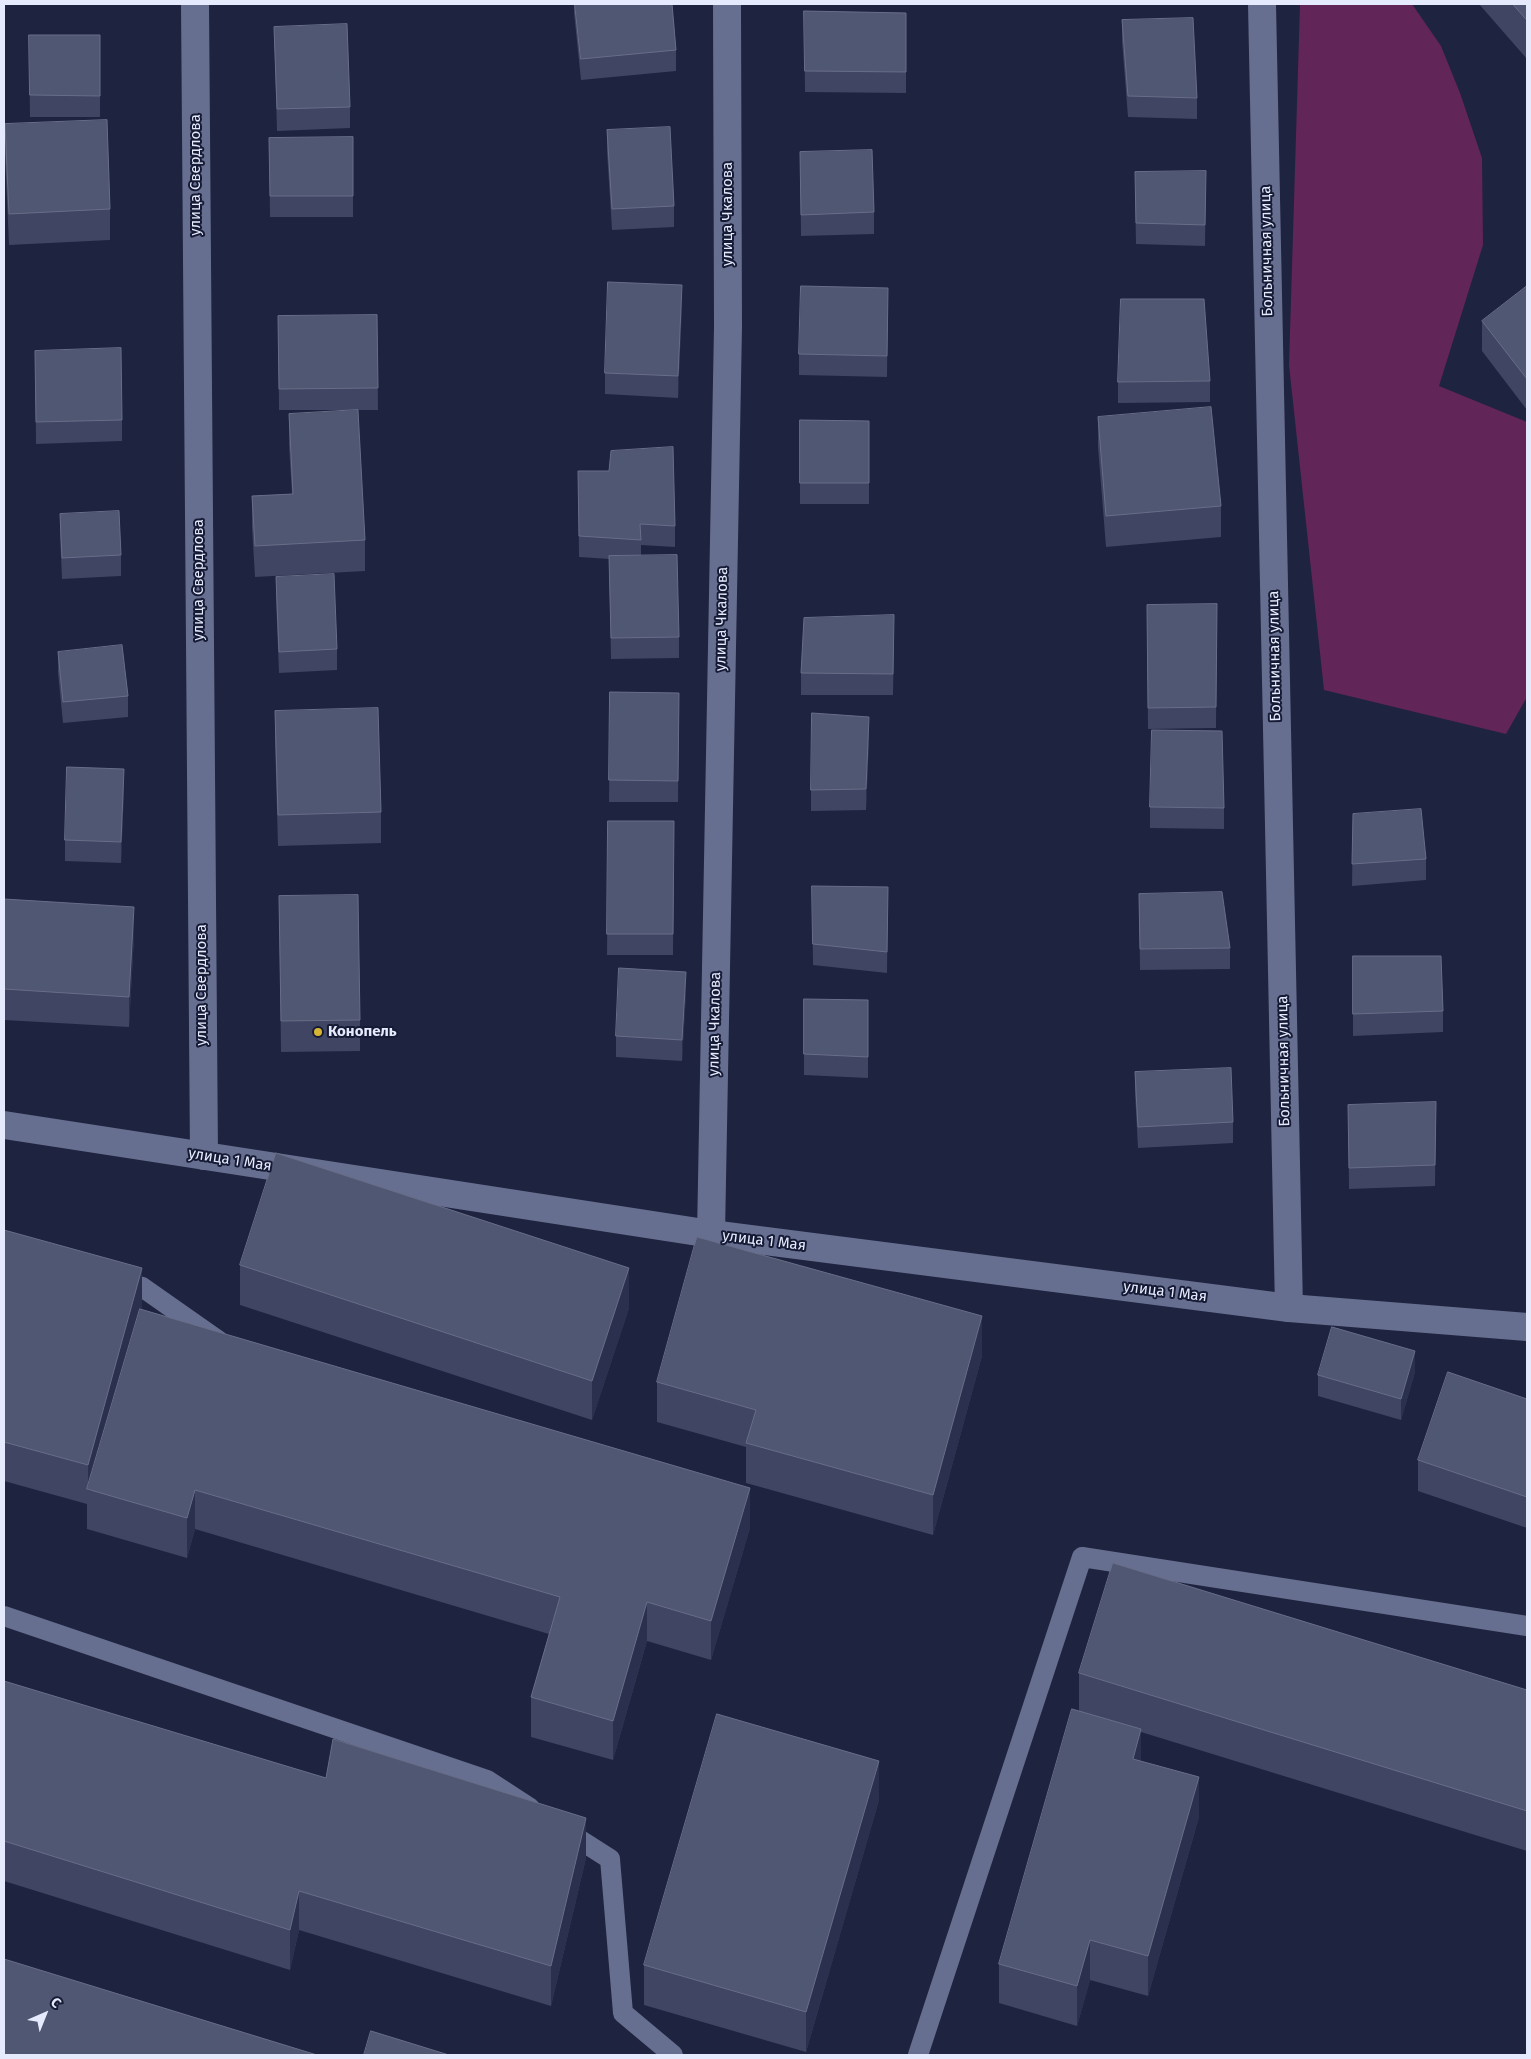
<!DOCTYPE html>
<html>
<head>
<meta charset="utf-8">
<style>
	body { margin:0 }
	#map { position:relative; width:1531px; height:2059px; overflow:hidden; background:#1e233f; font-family:"Fira Sans",sans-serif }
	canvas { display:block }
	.frame { position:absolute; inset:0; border:5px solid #e5eafd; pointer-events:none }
	.north { position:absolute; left:20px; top:1989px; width:50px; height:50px; -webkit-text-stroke:4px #151a35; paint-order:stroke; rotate:44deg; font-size:14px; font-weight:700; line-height:20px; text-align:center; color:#e5eafd }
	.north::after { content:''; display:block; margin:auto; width:18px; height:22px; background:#e5eafd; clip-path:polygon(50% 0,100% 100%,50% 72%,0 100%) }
</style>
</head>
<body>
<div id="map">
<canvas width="1531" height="2059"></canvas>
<div class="frame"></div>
<div class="north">С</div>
</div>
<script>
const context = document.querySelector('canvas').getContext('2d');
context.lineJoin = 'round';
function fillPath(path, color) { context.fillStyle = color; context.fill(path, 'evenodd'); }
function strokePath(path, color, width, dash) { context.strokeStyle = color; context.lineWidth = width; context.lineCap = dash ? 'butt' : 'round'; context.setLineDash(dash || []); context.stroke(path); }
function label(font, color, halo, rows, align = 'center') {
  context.font = font + ' "Fira Sans",sans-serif'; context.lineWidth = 4; context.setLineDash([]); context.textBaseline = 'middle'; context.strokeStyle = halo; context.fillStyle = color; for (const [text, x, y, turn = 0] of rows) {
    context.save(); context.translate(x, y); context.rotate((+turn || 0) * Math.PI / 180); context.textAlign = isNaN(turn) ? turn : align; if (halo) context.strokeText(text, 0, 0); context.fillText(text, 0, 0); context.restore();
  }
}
const green = new Path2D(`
	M1300,4h112l29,42 19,47 22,65 1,87 -44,141 88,36v275l-21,37 -182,-44 -35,-325z`);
const lane = new Path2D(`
	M116,1280l26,7 77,54
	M4,1616l483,164 43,28
	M563,1829l47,30 13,154 50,42
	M918,2055l164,-498 445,69`);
const street = new Path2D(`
	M195,4l9,1152
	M1262,4l27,1304
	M711,1234l17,-907 -1,-323`);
const secondary = new Path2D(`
	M4,1125l707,109 578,74 238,19`);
const wall = new Path2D(`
	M574,4h98l4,46v21l-95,9 -7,-67z
	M1479,4h48v55z
	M804,11l102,2v80l-101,-1z
	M1122,20l75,78v21l-69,-2 -6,-76z
	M274,27l76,80v21l-73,3z
	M29,35h71v82h-70z
	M5,124l105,85v31l-101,5 -4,-90z
	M607,130l67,76v21l-62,3 -5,-79z
	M353,137v80h-83l-1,-79z
	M800,152l74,60v22l-73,2z
	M1206,171l-1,75 -69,-2 -1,-51z
	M1527,286v124l-45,-59v-30z
	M888,288l-1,89 -88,-2v-21z
	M682,306l-4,92 -73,-4v-21z
	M377,315l1,95h-99l-1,-94z
	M35,351l87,69v21l-86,3z
	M1210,381v21l-92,1v-21z
	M289,414l76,126v31l-110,6 -3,-50v-31l40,-2 -3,-49z
	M1098,417l123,89v31l-115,10 -8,-100z
	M800,420l69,1v83h-69z
	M578,471l97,55v21l-34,-2v11l38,81v21l-68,1 -2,-100 -30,-2z
	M60,514l61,41v21l-59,3 -2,-44z
	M276,577l61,72v21l-58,3 -3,-75z
	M1217,604l-1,124 -68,1 -1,-124z
	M894,636l-1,59h-92v-22z
	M58,652l70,44v21l-65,6 -5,-50z
	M610,692l69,1 -1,109h-69z
	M275,711l106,101v31l-103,3 -3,-104z
	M869,739l-3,71 -55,1v-21z
	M124,790l-3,73 -56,-2v-21z
	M1150,807l74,1v21l-74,-1z
	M1353,814l73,45v21l-74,6z
	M608,821h66l-1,134h-66z
	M812,886l76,1 -1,86 -74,-8z
	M1139,894l91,54v21l-90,1z
	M279,896l81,124v31l-79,1z
	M4,899l130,38 -5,90 -125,-7z
	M1353,956l90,55v21l-90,4z
	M686,993l-4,68 -66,-4v-21z
	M804,999l64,1v78l-64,-3z
	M1135,1072l98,50v21l-95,5 -3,-55z
	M1436,1102l-1,84 -86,3 -1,-84z
	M4,1230l138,78 -1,1 609,219 -39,132 -64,-19 -34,119 -82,-23v-40l18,-63 -354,-105 -8,29 -100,-29v-25l-83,-23z
	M240,1265l389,43 -37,112 -352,-115z
	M982,1356l-49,179 -187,-52v-36l-89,-25v-40z
	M1415,1372l-14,48 -83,-24v-21z
	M1527,1399v129l-109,-37v-31z
	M1079,1673l448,17v161l-386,-119v29l58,56 -51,179 -58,-16 -13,46 -78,-23v-39l80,-253z
	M4,1681l582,177 -35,148 -252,-76 -9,40 -286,-89z
	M879,1800l-73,252 -162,-47v-40z`);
const shadedWall = new Path2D(`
	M682,285v21l-4,92v-22z
	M869,717v22l-3,71v-21z
	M124,769v21l-3,73v-21z
	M134,907v30l-5,90v-30z
	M686,972v21l-4,68v-21z
	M142,1268v40l-50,183 -4,-1v-25z
	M629,1268v40l-37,112v-39z
	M982,1316v40l-49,179v-40z
	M1415,1351v21l-14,48v-21z
	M750,1488v40l-39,132v-39z
	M195,1490v39l-8,29v-40z
	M647,1602v39l-34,119v-39z
	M1141,1729v39l-8,-9z
	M879,1761v39l-73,252v-40z
	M1199,1777v40l-51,179v-40z
	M586,1818v40l-35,148v-40z
	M299,1891v39l-9,40v-40z
	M1090,1940v40l-13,46v-40z`);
const building = new Path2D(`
	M575,4h97l4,46 -95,9z
	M1513,4h14v16z
	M804,11l102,2v59l-101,-1z
	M1193,18l4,80 -69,-2 -6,-76z
	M347,24l3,83 -73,2 -3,-82z
	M29,35h71v61l-70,-1z
	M107,120l3,89 -101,5 -4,-90z
	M670,127l4,79 -62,3 -5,-79z
	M353,137v59h-83l-1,-58z
	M872,150l2,62 -73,3 -1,-63z
	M1206,171l-1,54 -69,-2 -1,-51z
	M608,282l74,3 -4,91 -73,-3z
	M801,286l87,2 -1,68 -88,-2z
	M1527,286v93l-45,-58z
	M1121,299h83l6,82 -92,1z
	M377,315l1,73 -99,1 -1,-73z
	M121,348l1,72 -86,2 -1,-71z
	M1211,407l10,99 -115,10 -8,-99z
	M358,410l7,130 -110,6 -3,-50 41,-2 -4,-80z
	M800,420l69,1v62h-69z
	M673,447l2,79 -35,-2 1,16 -62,-4 -1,-65h31l2,-20z
	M119,511l2,44 -59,3 -2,-44z
	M677,555l2,82 -68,1 -2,-82z
	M334,574l3,75 -58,3 -3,-75z
	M1217,604l-1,103 -68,1 -1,-103z
	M894,615l-1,59 -92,-1 3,-55z
	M122,645l6,51 -65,6 -5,-50z
	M610,692l69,1 -1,88 -69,-1z
	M378,708l3,104 -103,3 -3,-104z
	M812,713l57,4 -3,72 -55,1z
	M1152,730l70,1 2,77 -74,-1z
	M67,767l57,2 -3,73 -56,-2z
	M1421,809l5,50 -74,5 1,-50z
	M608,821h66l-1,113h-66z
	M812,886l76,1 -1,65 -74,-8z
	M1222,892l8,56 -90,1 -1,-55z
	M358,895l2,125 -79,1 -2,-125z
	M4,899l130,8 -5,90 -125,-8z
	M1353,956h88l2,55 -90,3z
	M619,968l67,4 -4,68 -66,-4z
	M804,999l64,1v57l-64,-3z
	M1231,1068l2,54 -95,5 -3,-55z
	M1436,1102l-1,63 -86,3 -1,-63z
	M276,1153l353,115 -37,113 -352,-116z
	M4,1230l138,38 -54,197 -84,-23z
	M697,1237l285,79 -49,179 -187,-52 10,-33 -99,-28z
	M140,1309l610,179 -39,133 -64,-19 -34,119 -82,-24 29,-100 -365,-107 -8,28 -100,-29z
	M1332,1327l83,24 -14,48 -83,-24z
	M1448,1372l79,27v98l-109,-37z
	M1113,1563l414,127v121l-448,-138z
	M4,1681l322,97 7,-39 253,79 -35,148 -252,-75 -9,39 -286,-89z
	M1072,1709l69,20 -8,30 66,18 -51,179 -58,-16 -13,46 -78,-22z
	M717,1714l162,47 -73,251 -162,-47z
	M4,1959l313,96h-313z
	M371,2031l78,24h-85z`);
const markers = [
	[318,1032,5,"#d6b534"]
];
const streetNames = [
	["улица Свердлова",196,175,-90],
	["улица Чкалова",728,214,-90],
	["Больничная улица",1267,251,-91],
	["улица Свердлова",199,580,-90],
	["улица Чкалова",722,619,-89],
	["Больничная улица",1275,656,-91],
	["улица Свердлова",202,985,-90],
	["улица Чкалова",715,1024,-89],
	["Больничная улица",1284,1061,-91],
	["улица 1 Мая",230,1160,9],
	["улица 1 Мая",764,1241,7],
	["улица 1 Мая",1165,1292,7]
];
const poiNames = [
	["Конопель",328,1032]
];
fillPath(green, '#612558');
strokePath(lane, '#676f90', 20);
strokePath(street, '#676f90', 28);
strokePath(secondary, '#676f90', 28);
fillPath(wall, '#3f4562');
fillPath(shadedWall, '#2a304d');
fillPath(building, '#505772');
strokePath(building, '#686e88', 1);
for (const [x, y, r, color] of markers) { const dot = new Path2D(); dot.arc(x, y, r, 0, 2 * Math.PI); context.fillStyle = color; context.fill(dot); strokePath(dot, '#151a35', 2); }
label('15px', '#e5eafd', '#151a35', streetNames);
label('bold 15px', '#e5eafd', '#151a35', poiNames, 'left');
</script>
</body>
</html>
